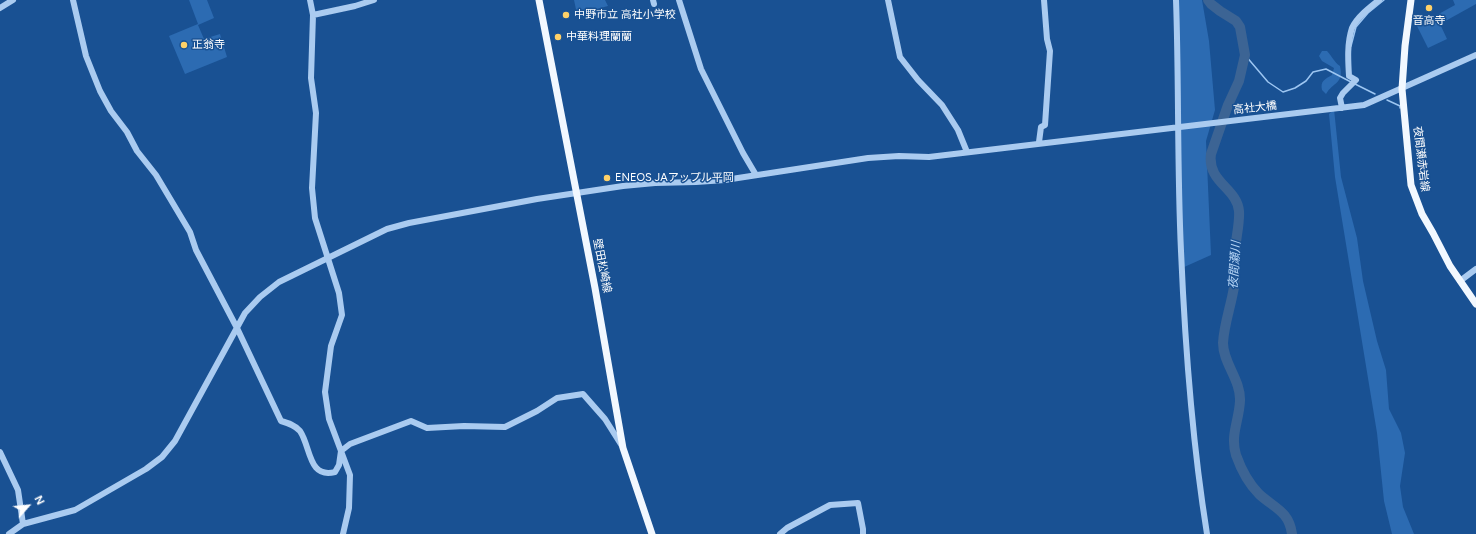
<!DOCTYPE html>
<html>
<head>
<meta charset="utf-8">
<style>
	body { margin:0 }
	#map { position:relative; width:1476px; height:534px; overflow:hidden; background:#195193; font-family:Figtree,sans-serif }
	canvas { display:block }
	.north { position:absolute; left:8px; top:486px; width:40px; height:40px; -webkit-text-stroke:3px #195193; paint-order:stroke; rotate:63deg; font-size:11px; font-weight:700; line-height:16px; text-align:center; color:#fff }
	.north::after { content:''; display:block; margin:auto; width:14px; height:18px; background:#fff; clip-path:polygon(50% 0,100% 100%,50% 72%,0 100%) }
</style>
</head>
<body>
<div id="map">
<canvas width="1476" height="534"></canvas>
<div class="north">N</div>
</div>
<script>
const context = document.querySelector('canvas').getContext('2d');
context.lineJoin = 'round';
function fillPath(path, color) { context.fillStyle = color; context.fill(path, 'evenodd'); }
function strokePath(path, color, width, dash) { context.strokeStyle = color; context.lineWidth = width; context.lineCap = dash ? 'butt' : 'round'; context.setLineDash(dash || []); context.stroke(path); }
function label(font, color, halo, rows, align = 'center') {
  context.font = font + ' Figtree,"Noto Sans JP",sans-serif'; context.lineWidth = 3; context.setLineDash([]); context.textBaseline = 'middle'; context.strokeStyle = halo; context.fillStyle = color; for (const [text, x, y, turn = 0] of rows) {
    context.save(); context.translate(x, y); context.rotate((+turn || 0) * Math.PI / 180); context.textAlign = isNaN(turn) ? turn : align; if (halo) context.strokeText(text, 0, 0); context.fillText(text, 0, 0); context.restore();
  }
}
const green = new Path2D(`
	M189,0h18l7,18 -16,7 6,14 16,-5 7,23 -42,17 -16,-38 29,-12z
	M574,0h31l3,6 -31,8z
	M1176,0h26l7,41 6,69 -9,31 5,114 -29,13z
	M1453,0h23v4l-36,20 7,15 -19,9 -11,-22 38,-21z
	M1322,51h5c5,5 7,11 13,15 4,18 -7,16 -14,28l-4,-4c-2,-9 3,-11 10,-15l2,-7 -12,-7 -3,-5z
	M1334,109l7,68 16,61 6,43 14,60 9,29 3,39 12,24 4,20 -5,33 3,21 11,27h-22l-8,-33 -7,-68 -42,-256 -6,-63z`);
const stream = new Path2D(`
	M1351,46l5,-19 12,-14 16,-13
	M1245,55l23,27 15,10 12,-4 11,-7 7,-9 13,-3 25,13
	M1355,84l20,10
	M1387,100l13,6v2`);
const river = new Path2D(`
	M1208,0l3,4 9,7 16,10 4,6 5,28 -6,26 -11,24 -17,49c-4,28 26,34 28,57 1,14 -4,29 -4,43 -1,11 1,22 -1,33 -3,19 -10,37 -11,56 0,20 18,37 17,58 -1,20 -10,34 -4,54 5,14 12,28 23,39 15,14 30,17 33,40`);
const minor = new Path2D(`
	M73,0l13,56 14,35 11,20 16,21 10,19 19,24 34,57 6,18 41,78 44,93c7,2 14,4 19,10 11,16 8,48 35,41l4,-7 2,-14 9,-7 61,-23 16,7 37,-2 41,1 32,-16 20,-13 26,-4 22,25 17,27
	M310,0l3,15 -2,63 5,35 -4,75 3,30 24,75 3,22 -11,31 -6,46 4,27 21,56 -1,33 -6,26
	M653,0l1,4
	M679,0l22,69 42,84 13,22
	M888,0l12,57 18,23 24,25 16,25 9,22
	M1176,0c3,84 1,167 5,251 4,94 11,190 26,283
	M0,8l13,-8
	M313,15l42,-9 19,-6
	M1342,108l-2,-10 3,-5 13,-13 -7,-4c-1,-16 -2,-33 3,-48 5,-11 18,-21 27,-28
	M1039,142l2,-15 4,-2 5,-74 -3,-12 -3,-39
	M1460,281l16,-12
	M0,452l18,38 5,34
	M9,534l14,-10 52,-14 71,-41 16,-12 13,-16 70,-128 15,-16 19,-15 108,-53 22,-6 128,-24 86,-13 32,-3 41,-1 29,-2 143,-22 31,-2 30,1 435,-52 112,-50
	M780,534l7,-6 43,-23 28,-2 5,26v5`);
const major = new Path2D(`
	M539,0l56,288 28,160 29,86
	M1411,0l-6,46 -3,43 9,96 11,29 11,19 17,33 26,38`);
const markers = [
	[1429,8,4,"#ffd168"],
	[566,15,4,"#ffd168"],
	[558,37,4,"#ffd168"],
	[184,45,4,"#ffd168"],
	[607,178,4,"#ffd168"]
];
const poiNames = [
	["中野市立 高社小学校",574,15],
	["音高寺",1429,21,"center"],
	["中華料理蘭蘭",566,37],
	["正翁寺",192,45],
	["ENEOS JAアップル平岡",615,178]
];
const streetNames = [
	["高社大橋",1255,108,-6],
	["夜間瀬赤岩線",1421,159,83],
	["壁田松崎線",602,266,79]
];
const waterNames = [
	["夜間瀬川",1235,265,-86]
];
fillPath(green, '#2c6bb2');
strokePath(stream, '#9dc6f2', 1.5);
strokePath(river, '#3c6494', 10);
strokePath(minor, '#aacbf0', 6);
strokePath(major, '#f2f8ff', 7);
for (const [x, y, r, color] of markers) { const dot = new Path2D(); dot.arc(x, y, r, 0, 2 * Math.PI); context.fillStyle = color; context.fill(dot); strokePath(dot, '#195193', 1.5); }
label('11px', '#fff', '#195193', poiNames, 'left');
label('11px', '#fff', '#195193', streetNames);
label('italic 12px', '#b6d5f6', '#195193', waterNames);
</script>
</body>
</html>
